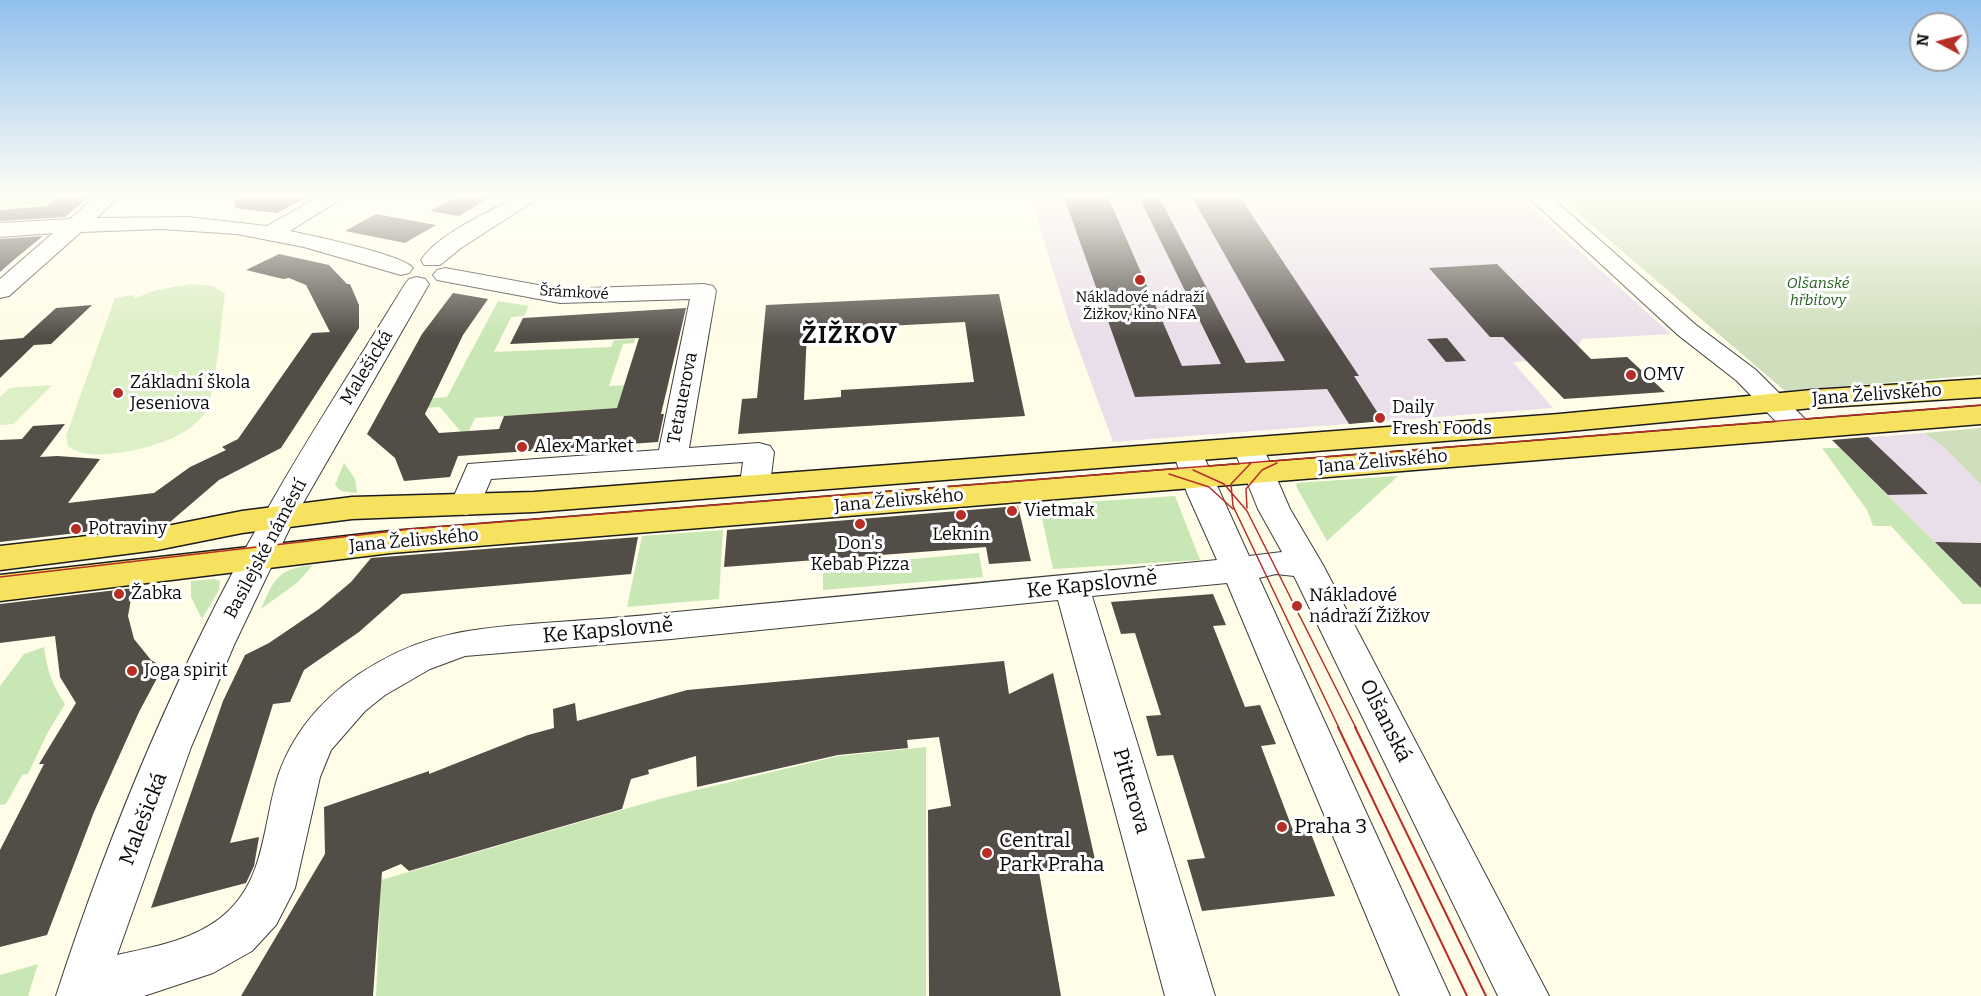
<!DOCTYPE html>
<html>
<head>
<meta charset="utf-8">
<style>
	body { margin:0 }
	#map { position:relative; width:1981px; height:996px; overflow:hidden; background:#fffde8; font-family:Bitter,serif }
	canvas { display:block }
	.north { position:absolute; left:1909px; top:12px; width:60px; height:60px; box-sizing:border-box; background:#fff; border:2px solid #9d9d9d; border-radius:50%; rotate:277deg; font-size:16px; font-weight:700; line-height:24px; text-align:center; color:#0b0b0b }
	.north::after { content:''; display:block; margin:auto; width:21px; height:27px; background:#b72e26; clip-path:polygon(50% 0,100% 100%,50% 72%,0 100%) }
</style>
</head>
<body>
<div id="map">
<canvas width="1981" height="996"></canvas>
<div class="north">N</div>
</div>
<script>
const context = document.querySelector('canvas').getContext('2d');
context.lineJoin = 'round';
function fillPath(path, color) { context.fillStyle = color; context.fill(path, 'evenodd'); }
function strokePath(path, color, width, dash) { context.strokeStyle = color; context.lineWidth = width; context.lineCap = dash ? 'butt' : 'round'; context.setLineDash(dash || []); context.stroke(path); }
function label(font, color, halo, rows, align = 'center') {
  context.font = font + ' Bitter,serif'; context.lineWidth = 6; context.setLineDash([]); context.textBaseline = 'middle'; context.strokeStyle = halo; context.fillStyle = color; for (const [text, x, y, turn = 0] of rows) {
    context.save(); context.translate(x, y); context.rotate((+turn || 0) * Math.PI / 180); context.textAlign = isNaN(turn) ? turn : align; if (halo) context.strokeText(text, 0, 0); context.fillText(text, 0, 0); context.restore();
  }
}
const industrial = new Path2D(`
	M1030,197h490l151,137 -89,5 -9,19 -60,4 40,46 -440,34 -42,-114z
	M1924,433l20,14 37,38v103l-149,-148z`);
const green = new Path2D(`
	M0,197h53l-9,7 -44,3z
	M498,301l31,5 -5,10 -13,1 -17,35 117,-5 3,-7 21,-1 -1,4 -11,1 -14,42 60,-3 -6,22 -188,13 -6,13 -8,1 -21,-25 -34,2 5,-9 36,-3z
	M1822,448h18l141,140v16h-18l-72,-78h-18l-6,-16z
	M344,463l11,16 2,14 -16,-2 -6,-6z
	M1398,476l-71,65 -31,-55 1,-3z
	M1175,496l25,64 -147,9 -14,-64z
	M723,530l-4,69 -92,8 15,-71z
	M979,553l4,24 -160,13v-23z
	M313,565l-15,17 -37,27c14,-31 16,-40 52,-44z
	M214,579l6,2 -1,9 -17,29 -11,-22v-16z
	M44,647c3,22 8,38 21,57l-17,28 -20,42 -6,1 -16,29 -6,1v-119l24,-32z
	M926,747v249h-550l5,-116 282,-82 176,-42z
	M38,964l-10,32h-28v-21z`);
const cemetery = new Path2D(`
	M1559,197h422v178l-196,16z
	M1981,428v57l-37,-38 -20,-14z`);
const pitch = new Path2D(`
	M192,284l21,2 12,8c-3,22 -10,102 -19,117 -15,24 -50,35 -76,40 -19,3 -45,8 -62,-5l-2,-10 49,-138 19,-3 -1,4 23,-9z
	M52,385l-38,39 -14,1v-28l10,-9z`);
const building = new Path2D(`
	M57,197h32l-24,20 -65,4v-11l47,-4z
	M235,197h72l-30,16 -42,-5z
	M455,197h35l-31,19 -29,-5z
	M1064,197h44l74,169 39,-2 -82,-167h20l87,166 39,-2 -93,-164h48l119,179h-5l29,45 -34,3 -22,-35 -192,8z
	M376,214l60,11 -31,18 -60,-12z
	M43,236l-27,22 -16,14v-33z
	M279,254l50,11 18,19h3l9,21v23l-78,120 -62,32 -49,42 -170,20v-102l22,-1 11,-13 32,-2 -25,33 17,-1 43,3 -32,44 86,-10 36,-26 36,-17 -4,-3 16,-8 74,-106 18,-1 -24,-47 -17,-7 -6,1 -37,-9z
	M1497,264l94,95 36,-2 38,35 -101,7 -61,-62h-13l-61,-69z
	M453,293l35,6 -25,36 -38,79 14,19 60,-4 5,-13 113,-8 22,-70 -129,6 13,-26 163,-10 -25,106h3l-6,28 -200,14 -8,21 -46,4 -9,-23 -28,-24 55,-100z
	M999,294l26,122 -287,18 4,-35 15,-1 9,-93zM965,322l9,60 -133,8v7l-37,3 3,-70z
	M92,305l-41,39 -17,1 -34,33v-38l23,-2 33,-30z
	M1447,338l19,23 -20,1 -19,-23z
	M1868,437l60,57 -40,1 -56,-55z
	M1018,506l13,55 -42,3 -3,-17 -262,20 3,-37z
	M638,537l-7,37 -229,20 -43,38 -55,38 -14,32 -17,2 -43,139 29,-6 -5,29 -8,17 -95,25 72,-207 22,-46 24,-12 50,-34 32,-27 20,-24z
	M1935,542l46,1v45z
	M133,588l-5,28 6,23 17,21 12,7 -24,45 -45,100 -47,123 -47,12v-97l44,-86h-5l37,-61 -16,-26 -5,-41 -55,7v-39z
	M1213,594l13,31 -13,1 32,81 15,-2 16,39 -15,2 33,87 16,-2 25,65 -133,15 -15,-51 18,-2 -32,-103 -16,1 -11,-40 15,-1 -26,-82 -14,1 -10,-32z
	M1004,661l5,33 44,-21 43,191 -57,8 22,124h-132l-1,-186 23,-4 -12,-69 -32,3 1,8 -70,7 -141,32 -1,-31 -48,14 1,4 -18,5 -9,30 -213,62 -8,-7 -19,8 -9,124h-132l84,-142 -1,-47 105,-36v3l99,-39 26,-7 -1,-19 22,-6 2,18 110,-31z`);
const minor = new Path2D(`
	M95,197h23l-21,21 91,-1 79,9 51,-29h26l-54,34c20,4 114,24 123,37l-4,5 -8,2 -97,-28 -67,-13 -76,-5 -80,3 -72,64 -9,2v-19l53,-46 -53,4v-14l70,-4z
	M515,197h25l-79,51 -21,17h-16l-3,-5c17,-26 67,-47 94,-63z
	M1528,197h23l145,128 60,45 53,53 5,6 -5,6 -10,3 -10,-3 -52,-54 -59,-46z
	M445,268l115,21 144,-5 9,2 3,5 -27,157 70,-5 11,3 4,6 -4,32 -4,7 -11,3 -11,-3 -4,-7 3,-22 -252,17 -14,33 -11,3 -11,-3 -5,-7 18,-41 191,-14 31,-151 -130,4 -123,-23 -4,-5 4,-5z
	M417,277l8,2 4,5 -134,233 -61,128 -43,102 -74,208c35,-8 73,-14 102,-36 47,-35 43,-93 59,-143 17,-50 54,-88 99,-113 55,-32 105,-35 166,-40 44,-3 89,-6 133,-11 181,-17 361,-34 541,-52l-30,-67 -14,-41 4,-6 11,-3 11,3 50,110 33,-4 -24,-43 -25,-62 5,-6 10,-3 10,3 5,6 27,62 33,56 226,431h-51l-204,-420 -18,-2 -17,4 191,418h-50l-173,-413 -135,13 123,400h-50l-107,-396 -387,39 -206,17 -35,13 -45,26 -20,16 -34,39 -11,27 -25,111 -19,37 -24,26 -39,22 -69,23h-88c53,-164 122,-329 207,-479 44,-79 95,-156 142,-233l4,-5z`);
const major = new Path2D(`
	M1981,379v18l-169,11 -253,24 -1025,80 -182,7 -110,14 -85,17 -157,20v-24l157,-18 85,-17 110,-14 182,-5 1025,-78 253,-24z
	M1981,406v18l-1590,129 -391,48v-26l391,-44z`);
const tramFar1 = new Path2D(`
	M1251,463l-20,21 2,22 106,222
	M1193,470l31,14 23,27 109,217
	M1169,474l40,13 24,22
	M1247,508l-1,-19 16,-19 15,-7
	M0,577l411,-48 1570,-124`);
const tram = new Path2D(`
	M1338,727l129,269
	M1355,727l131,269`);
const markers = [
	[1140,280,6,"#b72e26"],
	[1631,375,6,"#b72e26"],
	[118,393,6,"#b72e26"],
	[1380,418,6,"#b72e26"],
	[522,447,6,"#b72e26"],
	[1012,511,6,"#b72e26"],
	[961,515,6,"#b72e26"],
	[860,524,6,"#b72e26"],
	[76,529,6,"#b72e26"],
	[119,594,6,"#b72e26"],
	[1297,606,6,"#b72e26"],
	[132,671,6,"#b72e26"],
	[1282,827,6,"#b72e26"],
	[987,853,6,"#b72e26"]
];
const farParknames = [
	["Olšanské",1818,284],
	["hřbitovy",1818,301]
];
const farStreetnames = [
	["Šrámkové",574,293,3]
];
const farPoinames = [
	["Nákladové nádraží",1140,298],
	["Žižkov, kino NFA",1140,315]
];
const streetNames = [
	["Malešická",367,368,-59],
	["Jana Želivského",1877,395,-4],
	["Tetauerova",683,398,-79],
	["Jana Želivského",1383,462,-5],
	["Jana Želivského",899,501,-5],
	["Jana Želivského",414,541,-5],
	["Basilejské náměstí",266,549,-62]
];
const poiNames = [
	["OMV",1643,375],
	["Základní škola",130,383],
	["Jeseniova",130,404],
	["Daily",1392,408],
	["Fresh Foods",1392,429],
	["Alex Market",534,447],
	["Vietmak",1024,511],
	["Potraviny",88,529],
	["Leknín",961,535,"center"],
	["Don's",860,544,"center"],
	["Kebab Pizza",860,565,"center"],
	["Žabka",131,594],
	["Nákladové",1309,596],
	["nádraží Žižkov",1309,617],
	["Joga spirit",144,671]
];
const nearStreetnames = [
	["Ke Kapslovně",1092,585,-6],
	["Ke Kapslovně",608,631,-5],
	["Olšanská",1385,721,63],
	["Pitterova",1131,791,74],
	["Malešická",144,819,-69]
];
const nearPoinames = [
	["Praha 3",1294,827],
	["Central",999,841],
	["Park Praha",999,865]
];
const districtNames = [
	["ŽIŽKOV",850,336]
];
fillPath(industrial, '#eadeea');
fillPath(green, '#c9e7b4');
fillPath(cemetery, '#cfdebc');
fillPath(pitch, '#dcefc5');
fillPath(building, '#534d47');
strokePath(minor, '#3e3e3e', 2);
strokePath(major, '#1c1c1c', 3);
fillPath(minor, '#fff');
fillPath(major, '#f7e260');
strokePath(tramFar1, '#b72e26', 1.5);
strokePath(tram, '#b72e26', 2);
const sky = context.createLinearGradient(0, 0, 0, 337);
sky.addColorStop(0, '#91c0ed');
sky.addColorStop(0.58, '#fffef5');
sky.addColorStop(1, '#fffef500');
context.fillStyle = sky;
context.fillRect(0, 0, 1981, 337);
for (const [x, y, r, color] of markers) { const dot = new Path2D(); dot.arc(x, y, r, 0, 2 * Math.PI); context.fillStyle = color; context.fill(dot); strokePath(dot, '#fff', 2); }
label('italic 15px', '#24601d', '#fff', farParknames);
label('15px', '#0b0b0b', '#fff', farStreetnames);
label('15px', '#0b0b0b', '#fff', farPoinames);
label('18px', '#0b0b0b', '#fff', streetNames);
label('18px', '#0b0b0b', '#fff', poiNames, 'left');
label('21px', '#0b0b0b', '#fff', nearStreetnames);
label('21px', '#0b0b0b', '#fff', nearPoinames, 'left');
context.letterSpacing = '1.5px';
label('bold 24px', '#0b0b0b', '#fff', districtNames);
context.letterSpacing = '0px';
</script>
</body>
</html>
